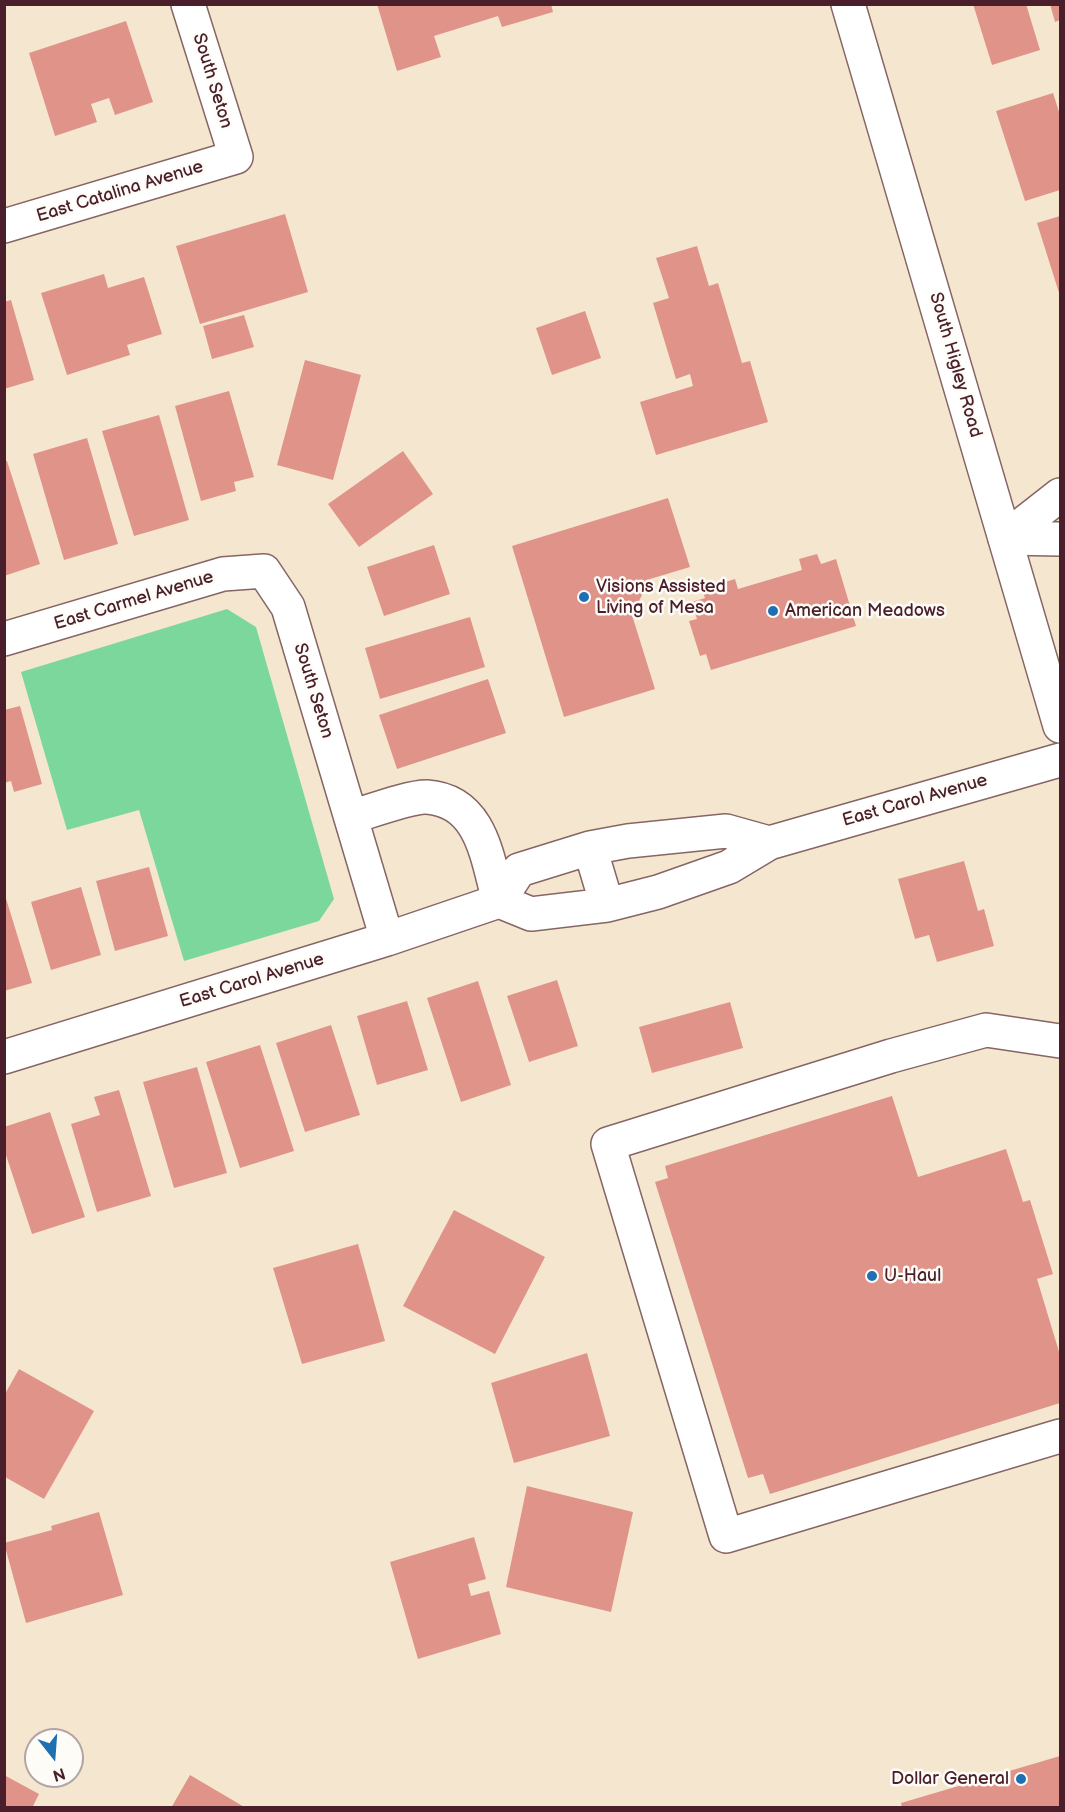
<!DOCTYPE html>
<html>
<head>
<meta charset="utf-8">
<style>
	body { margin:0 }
	#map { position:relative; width:1065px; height:1812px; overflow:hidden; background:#f5e7cf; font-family:"Balsamiq Sans",sans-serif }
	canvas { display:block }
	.frame { position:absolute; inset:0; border:6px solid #4a1f2b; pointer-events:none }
	.north { position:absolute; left:24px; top:1728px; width:60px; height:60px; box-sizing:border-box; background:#fdfcf7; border:2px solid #b5a4a5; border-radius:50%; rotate:163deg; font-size:16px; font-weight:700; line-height:24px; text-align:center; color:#4a1f2b }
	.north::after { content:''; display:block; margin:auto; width:21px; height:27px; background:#1f6fb2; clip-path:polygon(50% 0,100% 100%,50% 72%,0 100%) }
</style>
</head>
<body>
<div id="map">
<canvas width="1065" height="1812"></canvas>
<div class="frame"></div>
<div class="north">N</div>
</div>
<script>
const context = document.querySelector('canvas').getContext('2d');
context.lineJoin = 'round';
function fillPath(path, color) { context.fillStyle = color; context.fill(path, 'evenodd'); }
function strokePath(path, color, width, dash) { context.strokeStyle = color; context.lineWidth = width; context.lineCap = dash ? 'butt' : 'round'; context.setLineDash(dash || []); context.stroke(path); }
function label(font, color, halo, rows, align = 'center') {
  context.font = font + ' "Balsamiq Sans",sans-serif'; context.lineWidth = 5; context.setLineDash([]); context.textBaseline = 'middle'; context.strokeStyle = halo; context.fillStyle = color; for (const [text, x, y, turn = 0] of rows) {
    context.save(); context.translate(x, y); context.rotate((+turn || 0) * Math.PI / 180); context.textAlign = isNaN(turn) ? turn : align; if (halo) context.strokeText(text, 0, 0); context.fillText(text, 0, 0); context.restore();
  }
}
const green = new Path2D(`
	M227,609l29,18 78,272 -15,22 -135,40 -45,-151 -72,20 -46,-158z`);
const building = new Path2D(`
	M377,4h174l2,8 -51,15 -4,-11 -64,20 7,21 -44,14z
	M973,4h53l14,46 -48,15z
	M1050,4h10v16l-5,2z
	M126,21l27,81 -38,13 -6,-17 -18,6 6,18 -42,14 -26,-83z
	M1053,93l7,22v75l-35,11 -29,-90z
	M285,214l23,78 -108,32 -24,-78z
	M1060,216v80l-23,-73z
	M697,246l12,40 9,-3 24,80 8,-2 18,61 -112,33 -16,-53 53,-16 -3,-12 -14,5 -23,-76 16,-5 -13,-40z
	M104,274l4,14 36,-11 18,57 -35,11 3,10 -63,20 -26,-82z
	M11,300l23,80 -30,9v-87z
	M585,311l16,47 -49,17 -16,-47z
	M244,315l10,32 -42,12 -9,-33z
	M305,360l56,15 -28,105 -56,-15z
	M229,391l25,86 -20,5 2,9 -35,10 -26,-95z
	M159,415l30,105 -55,16 -32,-105z
	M87,438l31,106 -54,16 -31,-106z
	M403,451l30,43 -74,53 -31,-43z
	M4,461h3l33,103 -36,12z
	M668,498l22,69 -40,12 -18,36 23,74 -91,28 -52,-171z
	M434,545l16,49 -66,22 -17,-49z
	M817,554l4,10 15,-5 20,67 -145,44 -5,-16 -6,2 -11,-35 8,-2 -5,-17 13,-4 -3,-9 33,-10 3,10 64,-19 -3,-11z
	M470,617l15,50 -105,32 -15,-51z
	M488,679l18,54 -109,36 -18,-54z
	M20,706l22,78 -28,8 -3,-11 -7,2v-73z
	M964,861l14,50 6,-2 10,37 -57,16 -8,-27 -14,4 -17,-60z
	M149,867l19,69 -53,15 -19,-70z
	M81,887l20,68 -50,15 -20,-68z
	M4,892l28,91 -28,8z
	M557,980l21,66 -49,16 -22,-66z
	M478,981l33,104 -50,17 -34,-104z
	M407,1001l21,69 -51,15 -20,-69z
	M730,1002l13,46 -91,25 -13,-46z
	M331,1025l29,90 -55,17 -29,-89z
	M260,1045l34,106 -54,17 -34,-106z
	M197,1067l30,106 -53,15 -31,-106z
	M119,1090l32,106 -54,16 -26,-88 29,-9 -6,-18z
	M892,1096l26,81 88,-28 17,53 7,-2 23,74 -16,5 23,76v48l-290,91 -7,-20 -15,4 -93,-296 13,-4 -3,-12z
	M50,1112l35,105 -53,17 -28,-85v-22z
	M454,1210l91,47 -50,97 -92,-48z
	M358,1244l27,97 -83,23 -29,-96z
	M587,1353l23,83 -96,27 -23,-80z
	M19,1369l75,42 -50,88 -39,-22v-83z
	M527,1486l106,26 -22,100 -105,-25z
	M99,1512l24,83 -97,28 -22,-80 48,-13 -1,-4z
	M474,1537l12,42 -18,5 3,12 18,-5 12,43 -83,25 -28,-97z
	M1060,1756v52h-158l-1,-5z
	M4,1775l35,19 -7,14h-28z
	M190,1775l56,33h-75z`);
const minor = new Path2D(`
	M4,226l232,-69 -48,-153
	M1005,538l55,-43
	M1005,538l55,1
	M4,639l219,-65 41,-3 24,36 99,332
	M351,817c17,-5 61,-21 76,-20 55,4 60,61 72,104
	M590,848l17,57
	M499,901l32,13 76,-9 51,-13 71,-25 40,-24 291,-83
	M1060,1041l-74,-11 -95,26 -283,88 118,392 334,-100
	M4,1057l383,-118 112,-38 20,-31 71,-22 38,-7 98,-10 43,12`);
const major = new Path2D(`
	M848,4l212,722`);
const markers = [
	[584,597,6,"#1f6fb2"],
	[773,611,6,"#1f6fb2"],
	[872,1276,6,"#1f6fb2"],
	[1021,1779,6,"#1f6fb2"]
];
const streetNames = [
	["South Seton",212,81,73],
	["East Catalina Avenue",120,192,-17],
	["South Higley Road",955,365,74],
	["East Carmel Avenue",134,601,-17],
	["South Seton",313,691,73],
	["East Carol Avenue",915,801,-16],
	["East Carol Avenue",252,981,-17]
];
const poiNames = [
	["Visions Assisted",596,587],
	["Living of Mesa",596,608],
	["American Meadows",785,611],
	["U-Haul",884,1276],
	["Dollar General",1009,1779,"right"]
];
fillPath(green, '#7cd79d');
fillPath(building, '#e09389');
strokePath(minor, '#866564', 36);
strokePath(major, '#866564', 36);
strokePath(minor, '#fff', 33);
strokePath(major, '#fff', 33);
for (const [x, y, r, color] of markers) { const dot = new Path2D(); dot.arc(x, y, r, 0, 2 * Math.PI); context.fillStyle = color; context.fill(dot); strokePath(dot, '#fdfcf7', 2); }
label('18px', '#4a1f2b', '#fdfcf7', streetNames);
label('18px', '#4a1f2b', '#fdfcf7', poiNames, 'left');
</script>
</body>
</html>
